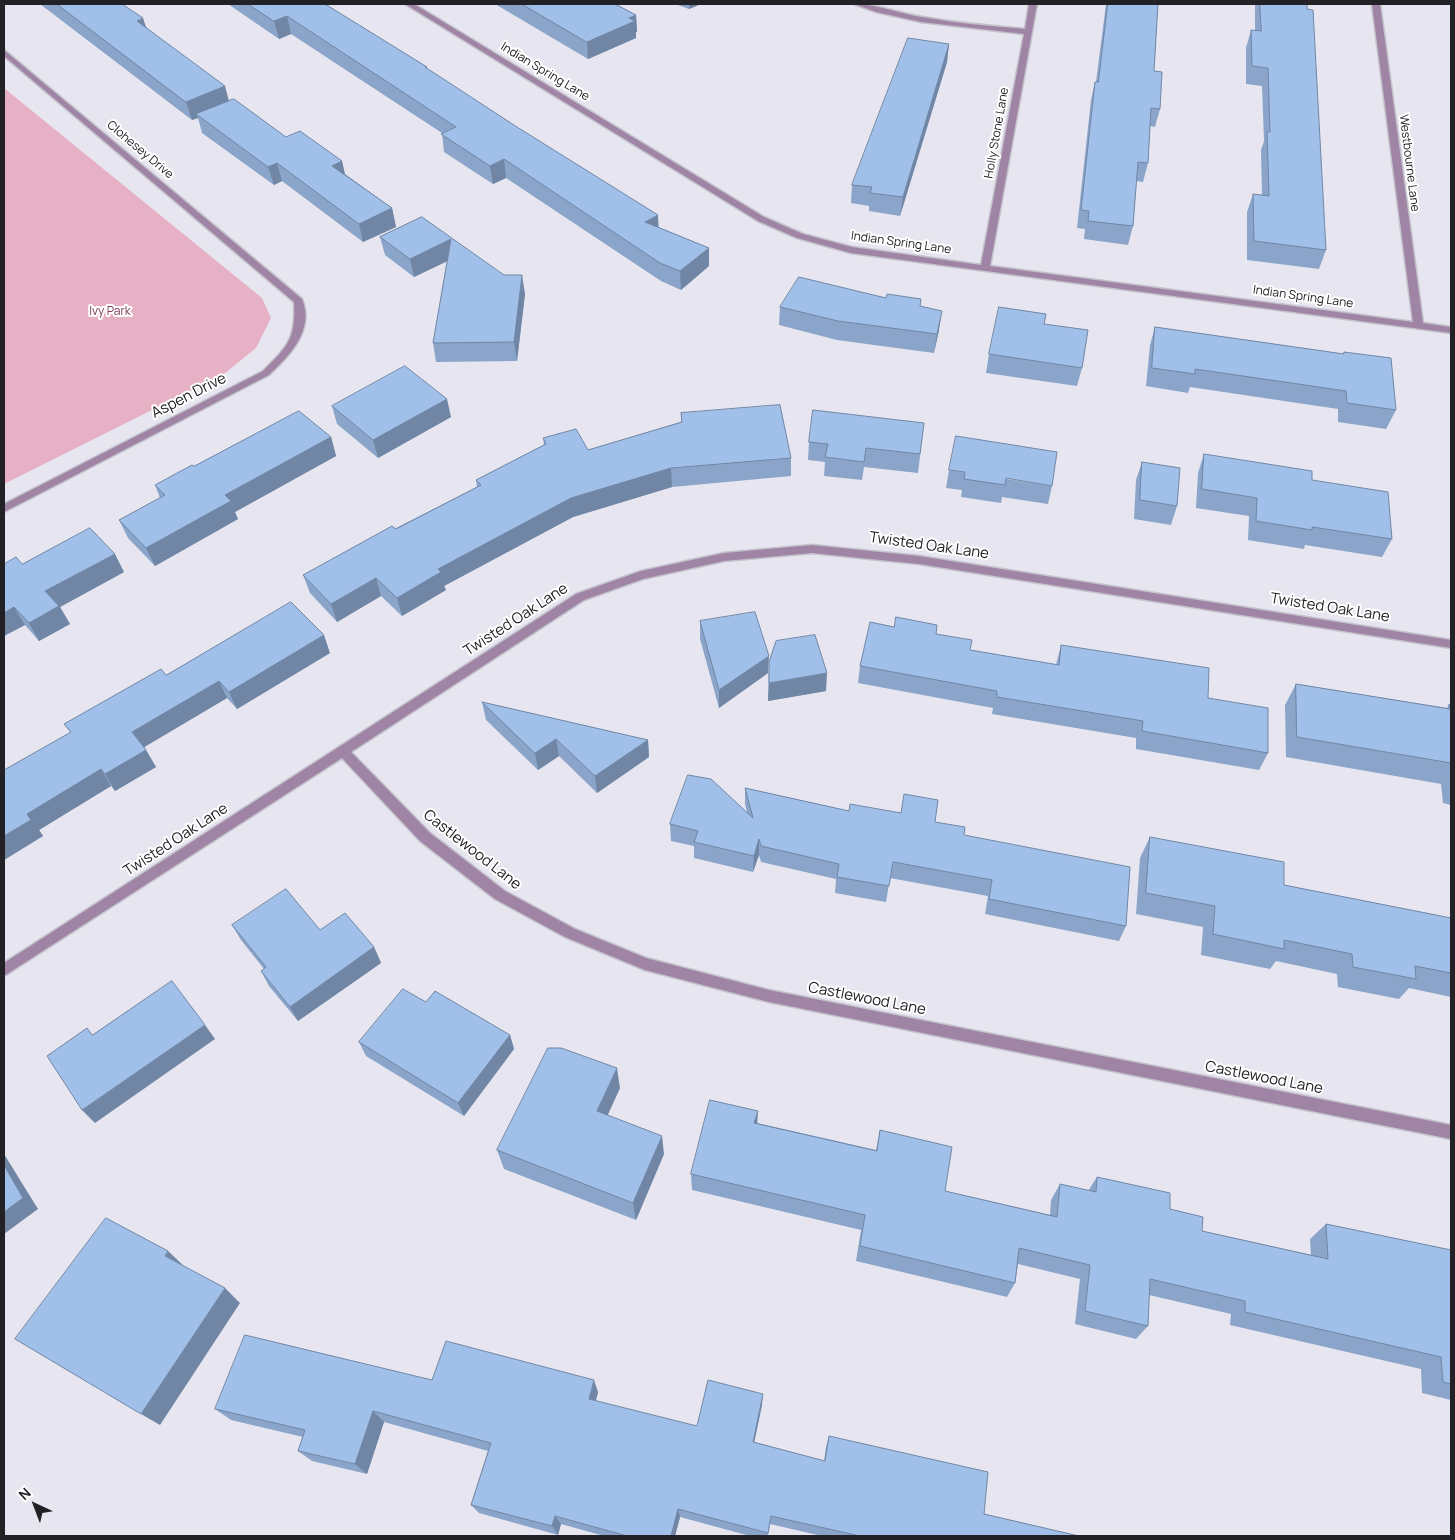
<!DOCTYPE html>
<html>
<head>
<meta charset="utf-8">
<style>
	body { margin:0 }
	#map { position:relative; width:1455px; height:1540px; overflow:hidden; background:#e7e6f0; font-family:Manrope,sans-serif }
	canvas { display:block }
	.frame { position:absolute; inset:0; border:5px solid #222226; pointer-events:none }
	.north { position:absolute; left:10px; top:1480px; width:50px; height:50px; -webkit-text-stroke:4px #fff; paint-order:stroke; rotate:317deg; font-size:14px; font-weight:700; line-height:20px; text-align:center; color:#222226 }
	.north::after { content:''; display:block; margin:auto; width:18px; height:22px; background:#222226; clip-path:polygon(50% 0,100% 100%,50% 72%,0 100%) }
</style>
</head>
<body>
<div id="map">
<canvas width="1455" height="1540"></canvas>
<div class="frame"></div>
<div class="north">N</div>
</div>
<script>
const context = document.querySelector('canvas').getContext('2d');
context.lineJoin = 'round';
function fillPath(path, color) { context.fillStyle = color; context.fill(path, 'evenodd'); }
function strokePath(path, color, width, dash) { context.strokeStyle = color; context.lineWidth = width; context.lineCap = dash ? 'butt' : 'round'; context.setLineDash(dash || []); context.stroke(path); }
function label(font, color, halo, rows, align = 'center') {
  context.font = font + ' Manrope,sans-serif'; context.lineWidth = 4; context.setLineDash([]); context.textBaseline = 'middle'; context.strokeStyle = halo; context.fillStyle = color; for (const [text, x, y, turn = 0] of rows) {
    context.save(); context.translate(x, y); context.rotate((+turn || 0) * Math.PI / 180); context.textAlign = isNaN(turn) ? turn : align; if (halo) context.strokeText(text, 0, 0); context.fillText(text, 0, 0); context.restore();
  }
}
const green = new Path2D(`
	M4,88l258,210 9,20 -15,30 -32,26 -220,110z`);
const street = new Path2D(`
	M405,4h9l350,213 39,17 49,13 129,18 43,-231 -103,-12 -45,-10 -22,-8c20,-1 47,10 68,13 34,6 68,9 103,12l4,-25h8l-47,262 423,56 -41,-318h8l43,319 28,4v6l-600,-80 -54,-15 -39,-17z
	M4,50l298,249c13,31 -13,57 -33,76l-265,137v-8l259,-133c25,-25 33,-32 31,-69l-290,-246z
	M812,545l107,11 532,84v8l-532,-84 -107,-11 -88,8 -81,18 -59,21 -233,152 79,81 75,58 70,38 71,29 123,32 682,135v14l-682,-137 -124,-32 -80,-33 -70,-38 -75,-58 -78,-83 -338,218v-13l572,-369 65,-23 83,-18z`);
const wall = new Path2D(`
	M40,4h82l24,23 83,74 57,36 56,24 3,13 47,34 4,19 -33,15 -81,-61 -8,4 -72,-52 -4,-15 -6,2z
	M228,4h97l102,63v2l231,158 51,21v18l-28,24 -20,-9 -155,-103 -13,6 -49,-32 -2,-19 -151,-99 -12,5z
	M495,4h120l21,11 1,17h-1v6l-48,21z
	M675,4h26l-12,5z
	M1106,4h52l-4,67 6,38 -5,18 -5,-1 -2,37 -5,19 -7,-1 -3,45 -5,19 -44,-6 1,-10 -8,-1 14,-128 4,-18h1z
	M1255,4h52l19,246 -7,19 -72,-9v-48l6,-18 9,1 -1,-45 3,-9 -2,-55 -16,-2v-36l5,-18h4z
	M949,44l-2,18 -47,154 -31,-5v-5l-18,-3 1,-18z
	M422,217l103,77 -8,67 -81,1 -3,-19 14,-82 -33,16 -29,-22 -5,-18z
	M886,298l35,1 -1,7 19,24 -5,23 -97,-13 -58,-15 1,-18z
	M1044,324l38,44 -5,18 -91,-13 3,-19z
	M1155,327l188,27 1,-2 52,58 -10,19 -48,-7v-13l-148,-22 -2,6 -42,-7 4,-41z
	M332,406l119,11 -73,41 -41,-34z
	M681,413l110,45v18l-119,11 -99,30 -129,69 2,4 -44,26 -21,-20 -44,26 -27,-29 -7,-18 174,-88 -1,-7 68,-35 -1,-7 45,12 93,-28z
	M924,423l-6,50 -54,-6 -2,13 -38,-4 1,-14 -17,-2 1,-18z
	M331,437l5,19 -101,56 3,7 -83,47 -27,-28 -9,-18 41,-22 -5,-13 39,-19z
	M1204,454l108,26 80,59 -10,18 -77,-12 -1,4 -56,-9 1,-24 -53,-8 2,-35z
	M1142,462l35,44 -6,19 -37,-6 2,-39z
	M949,470l103,16 -4,18 -46,-7 -1,6 -40,-6 1,-7 -16,-2z
	M4,564h18l102,8 -64,35 10,17 -31,17 -14,-16 -21,11z
	M700,621l68,52 -49,35 -19,-69z
	M936,634l34,16 86,15 5,-20 147,53 60,55 -9,17 -123,-21v-11l-144,-24 1,-6 -135,-25 2,-17z
	M330,653l-93,56 -10,-11 -83,49 12,20 -41,24 -4,-5 -72,44 4,6 -39,24 66,-128 -6,-8 102,-49z
	M769,662l57,29 -58,10z
	M1296,684l151,24 2,-4 2,1v100l-8,-2 -2,-19 -155,-27 -1,-52z
	M482,702l166,38 1,17 -52,36 -38,-37 -21,14 -52,-50z
	M745,788l104,23 86,11 29,13 162,91 -7,15 -134,-27 3,-18 -98,-18 -4,24 -51,-9 1,-14 -75,-17 -2,-7 -6,17 -59,-14v-12l-23,-5 -1,-17 77,-12 -2,-8z
	M1150,837l134,48 167,33v79l-42,-9 -10,11 -61,-12 -1,-13 -61,-13 -6,8 -69,-14 2,-28 -67,-13 4,-56z
	M232,925l88,5 54,17 7,16 -83,58 -29,-35 -8,-15 3,-2 -23,-29z
	M426,1002l84,33 4,14 -50,67 -98,-60 -7,-14z
	M620,1088l-13,27 57,39 -28,66 -132,-51 -7,-19z
	M757,1123l119,27 4,-20 65,61 105,24 1,-15 9,-16 28,7 9,-14 73,32 32,22 109,24 -1,-16 16,-15 125,26v150l-29,-7 -1,-24 -191,-44 1,-11 -82,-19 -1,31 -12,13 -61,-15 5,-45 -62,-15 -3,19 -8,14 -151,-36 5,-31 -169,-40 -1,-16z
	M432,1380l166,12 -2,9 101,25 65,-21 -8,37 70,19 2,-14 3,-11 155,78 95,22h-257l-52,-12 -2,12h-18l-70,-19 -5,19h-71l-43,-12 -3,11 -79,-22 -8,-8 17,-54 -104,-29 -17,52 -55,-13 -14,-10 5,-14 -72,-17 -16,-11z`);
const shadedWall = new Path2D(`
	M689,4h12l-12,5z
	M636,15l1,17h-1v6l-48,21 -1,-17 42,-24z
	M287,16l4,18 -12,5 -5,-18z
	M143,18l6,18 -12,-15z
	M949,44l-2,18 -47,154 3,-19z
	M225,86l5,19 -34,9 2,4 -6,2 -6,-18z
	M504,159l2,19 -13,6 -3,-18z
	M342,161l4,19 -14,-14z
	M277,163l5,18 -8,4 -6,-18z
	M392,208l4,19 -33,15 -4,-18z
	M658,215l1,19 -14,-12z
	M451,239l3,19 -40,19 -4,-18z
	M709,248v18l-28,24 -1,-19z
	M522,275l3,19 -8,67 -3,-19z
	M942,311l-3,19 -5,23 3,-19z
	M447,399l4,18 -73,41 -5,-18z
	M331,437l5,19 -101,56 3,7 -83,47 -9,-18 79,-53z
	M671,468l1,19 -99,30 -129,69 2,4 -44,26 -5,-18 41,-29 133,-71z
	M115,554l9,18 -64,35 10,17 -31,17 -10,-18 16,-32z
	M376,578l5,18 -44,26 -6,-18z
	M14,607l11,18 -21,11v-23z
	M324,635l6,18 -93,56 -8,-17z
	M769,656l-1,17 -49,35v-18z
	M827,673l-1,18 -58,10 1,-18z
	M219,681l8,17 -86,51 -9,-17z
	M556,739l3,17 -21,14 -3,-17z
	M648,740l1,17 -52,36 -2,-17z
	M146,750l10,17 -41,24 -10,-17z
	M101,769l10,17 -72,44 4,6 -39,24v-24l23,-22z
	M759,839v16l-6,17 1,-16z
	M374,947l7,16 -83,58 -8,-14z
	M205,1025l10,14 -120,84 -13,-13z
	M510,1035l4,14 -50,67 -6,-13z
	M617,1068l3,20 -19,42 -4,-19z
	M758,1111l-1,17 -3,-5z
	M662,1136l2,18 -28,66 -3,-17z
	M4,1154l34,55 -34,25z
	M168,1251l17,16 -20,-11z
	M225,1288l15,15 -80,122 -19,-11z
	M594,1380l4,12 -5,19 -4,-12z
	M763,1394l-1,11 -10,48 1,-11z
	M373,1411l11,11 -17,52 -12,-10z
	M678,1509l2,8 -5,19h-4z
	M555,1516l6,8 -3,11 -6,-9z`);
const building = new Path2D(`
	M57,4h65l21,14 -6,3 88,65 -39,16z
	M248,4h77l102,63h-2l92,60 141,88 -13,7 64,26 -29,23 -20,-8 -156,-104 -14,7 -49,-32 15,-7 -169,-111 -13,5z
	M522,4h93l21,11 -7,3 6,3 -48,21z
	M1108,4h50l-4,67 8,1 -2,37 -9,-1 -3,55 -10,-1 -5,64 -45,-5 1,-10 -8,-1 14,-128h3z
	M1260,4h47v5l6,1 13,240 -72,-9 -1,-47 16,2 -2,-64h3l-2,-64 -16,-2 -1,-36 10,1z
	M908,38l41,6 -46,153 -33,-4 2,-6 -20,-2z
	M234,99l52,38 14,-6 42,30 -10,5 60,42 -33,16 -82,-61 -9,4 -72,-53z
	M422,217l82,58h18l-8,67 -81,1 18,-104 -41,20 -30,-22z
	M799,277l87,21 1,-4 34,5 -1,7 22,5 -5,23 -99,-13 -58,-14z
	M999,307l47,7 -2,10 44,6 -6,38 -93,-14z
	M1155,327l189,27v-2l47,6 5,52 -49,-7 -1,-12 -151,-22v5l-43,-6z
	M405,366l42,33 -74,41 -41,-34z
	M780,405l11,53 -120,10 -100,30 -133,71 3,3 -44,26 -21,-20 -45,26 -28,-29 89,-49 4,3 85,-44 -5,-5 70,-36 -3,-6 33,-9 12,21 94,-28 -1,-9z
	M813,410l111,13 -4,31 -54,-6 -2,14 -39,-5 3,-13 -19,-2z
	M299,411l32,26 -106,58 6,6 -85,47 -27,-28 46,-25 -10,-10 37,-20 2,1z
	M956,436l101,16 -5,34 -46,-8 -1,7 -41,-6 1,-7 -16,-2z
	M1204,454l108,17v9l76,12 4,47 -80,-12v3l-56,-9 1,-23 -55,-9z
	M1142,462l38,6 -3,38 -37,-6z
	M90,528l25,26 -70,37 14,15 -30,17 -15,-16 -10,6v-49l12,-7 6,7z
	M291,602l33,33 -95,57 -10,-11 -87,51 14,18 -41,24 -4,-5 -74,45 4,6 -27,16v-66l67,-38 -7,-8 97,-55 5,6z
	M755,612l14,44 -50,34 -19,-69z
	M896,617l41,8 -1,9 36,6 -2,10 89,15 2,-20 148,23 -1,30 60,10v45l-126,-22 1,-10 -146,-24v-6l-137,-25 10,-44 24,5z
	M815,635l12,38 -58,10v-21l7,-21z
	M1296,684l154,25 -1,-5 2,1v58l-154,-26z
	M482,702l166,38 -53,36 -39,-37 -21,14z
	M688,775l23,4 42,39 -8,-30 104,23 1,-7 51,9 3,-19 34,6 -3,22 30,5 -1,8 166,32 -4,59 -137,-27 3,-19 -99,-18 -4,24 -52,-9 2,-13 -78,-18 -2,-7 -5,17 -60,-14 4,-11 -28,-7z
	M1150,837l134,25v23l167,33v55l-36,-7 1,13 -63,-12 -1,-13 -68,-14v9l-71,-15 2,-28 -69,-13z
	M286,889l34,41 25,-17 29,34 -84,60 -29,-36 5,-4 -34,-42z
	M172,981l33,44 -123,85 -35,-54 40,-28 5,7z
	M403,989l23,13 9,-11 75,44 -52,68 -99,-61z
	M548,1048h13l56,20 -20,43 65,25 -29,67 -136,-53z
	M710,1100l48,11 -4,12 123,28 3,-21 72,17 -7,44 112,26 3,-33 36,8 1,-15 73,16v16l33,8 -1,14 126,28 -2,-35 125,26v134l-8,-2 -2,-25 -196,-45v-11l-95,-22 -2,47 -63,-15 5,-46 -71,-17 -4,35 -155,-37 5,-31 -174,-41z
	M4,1165l19,33 -19,14z
	M106,1218l62,33 -3,5 60,32 -84,126 -126,-75z
	M245,1335l187,45 14,-39 148,39 -5,19 108,27 11,-46 55,14 -10,48 72,19 4,-25 159,36 -4,42 95,22h-219l-89,-20 -3,17 -90,-24 -7,27h-44l-72,-20 -3,10 -81,-21 20,-62 -118,-32 -18,53 -57,-13 7,-21 -90,-21z`);
const farStreetnames = [
	["Indian Spring Lane",545,72,31],
	["Holly Stone Lane",997,133,-80],
	["Clohesey Drive",140,150,40],
	["Westbourne Lane",1409,163,83],
	["Indian Spring Lane",901,243,8],
	["Indian Spring Lane",1303,297,8]
];
const farParknames = [
	["Ivy Park",110,312]
];
const streetNames = [
	["Aspen Drive",189,396,-27],
	["Twisted Oak Lane",929,546,8],
	["Twisted Oak Lane",1330,608,9],
	["Twisted Oak Lane",516,620,-33],
	["Twisted Oak Lane",176,840,-33],
	["Castlewood Lane",472,850,38],
	["Castlewood Lane",867,999,11],
	["Castlewood Lane",1264,1078,11]
];
fillPath(green, '#e6b1c5');
strokePath(street, '#c4c3cc', 3);
fillPath(street, '#a084a5');
fillPath(wall, '#8aa5c9');
fillPath(shadedWall, '#7086a4');
fillPath(building, '#a0c0ea');
strokePath(building, '#7086a4', 1);
label('12px', '#222226', '#fff', farStreetnames);
label('12px', '#7f3b59', '#fff', farParknames);
label('15px', '#222226', '#fff', streetNames);
</script>
</body>
</html>
